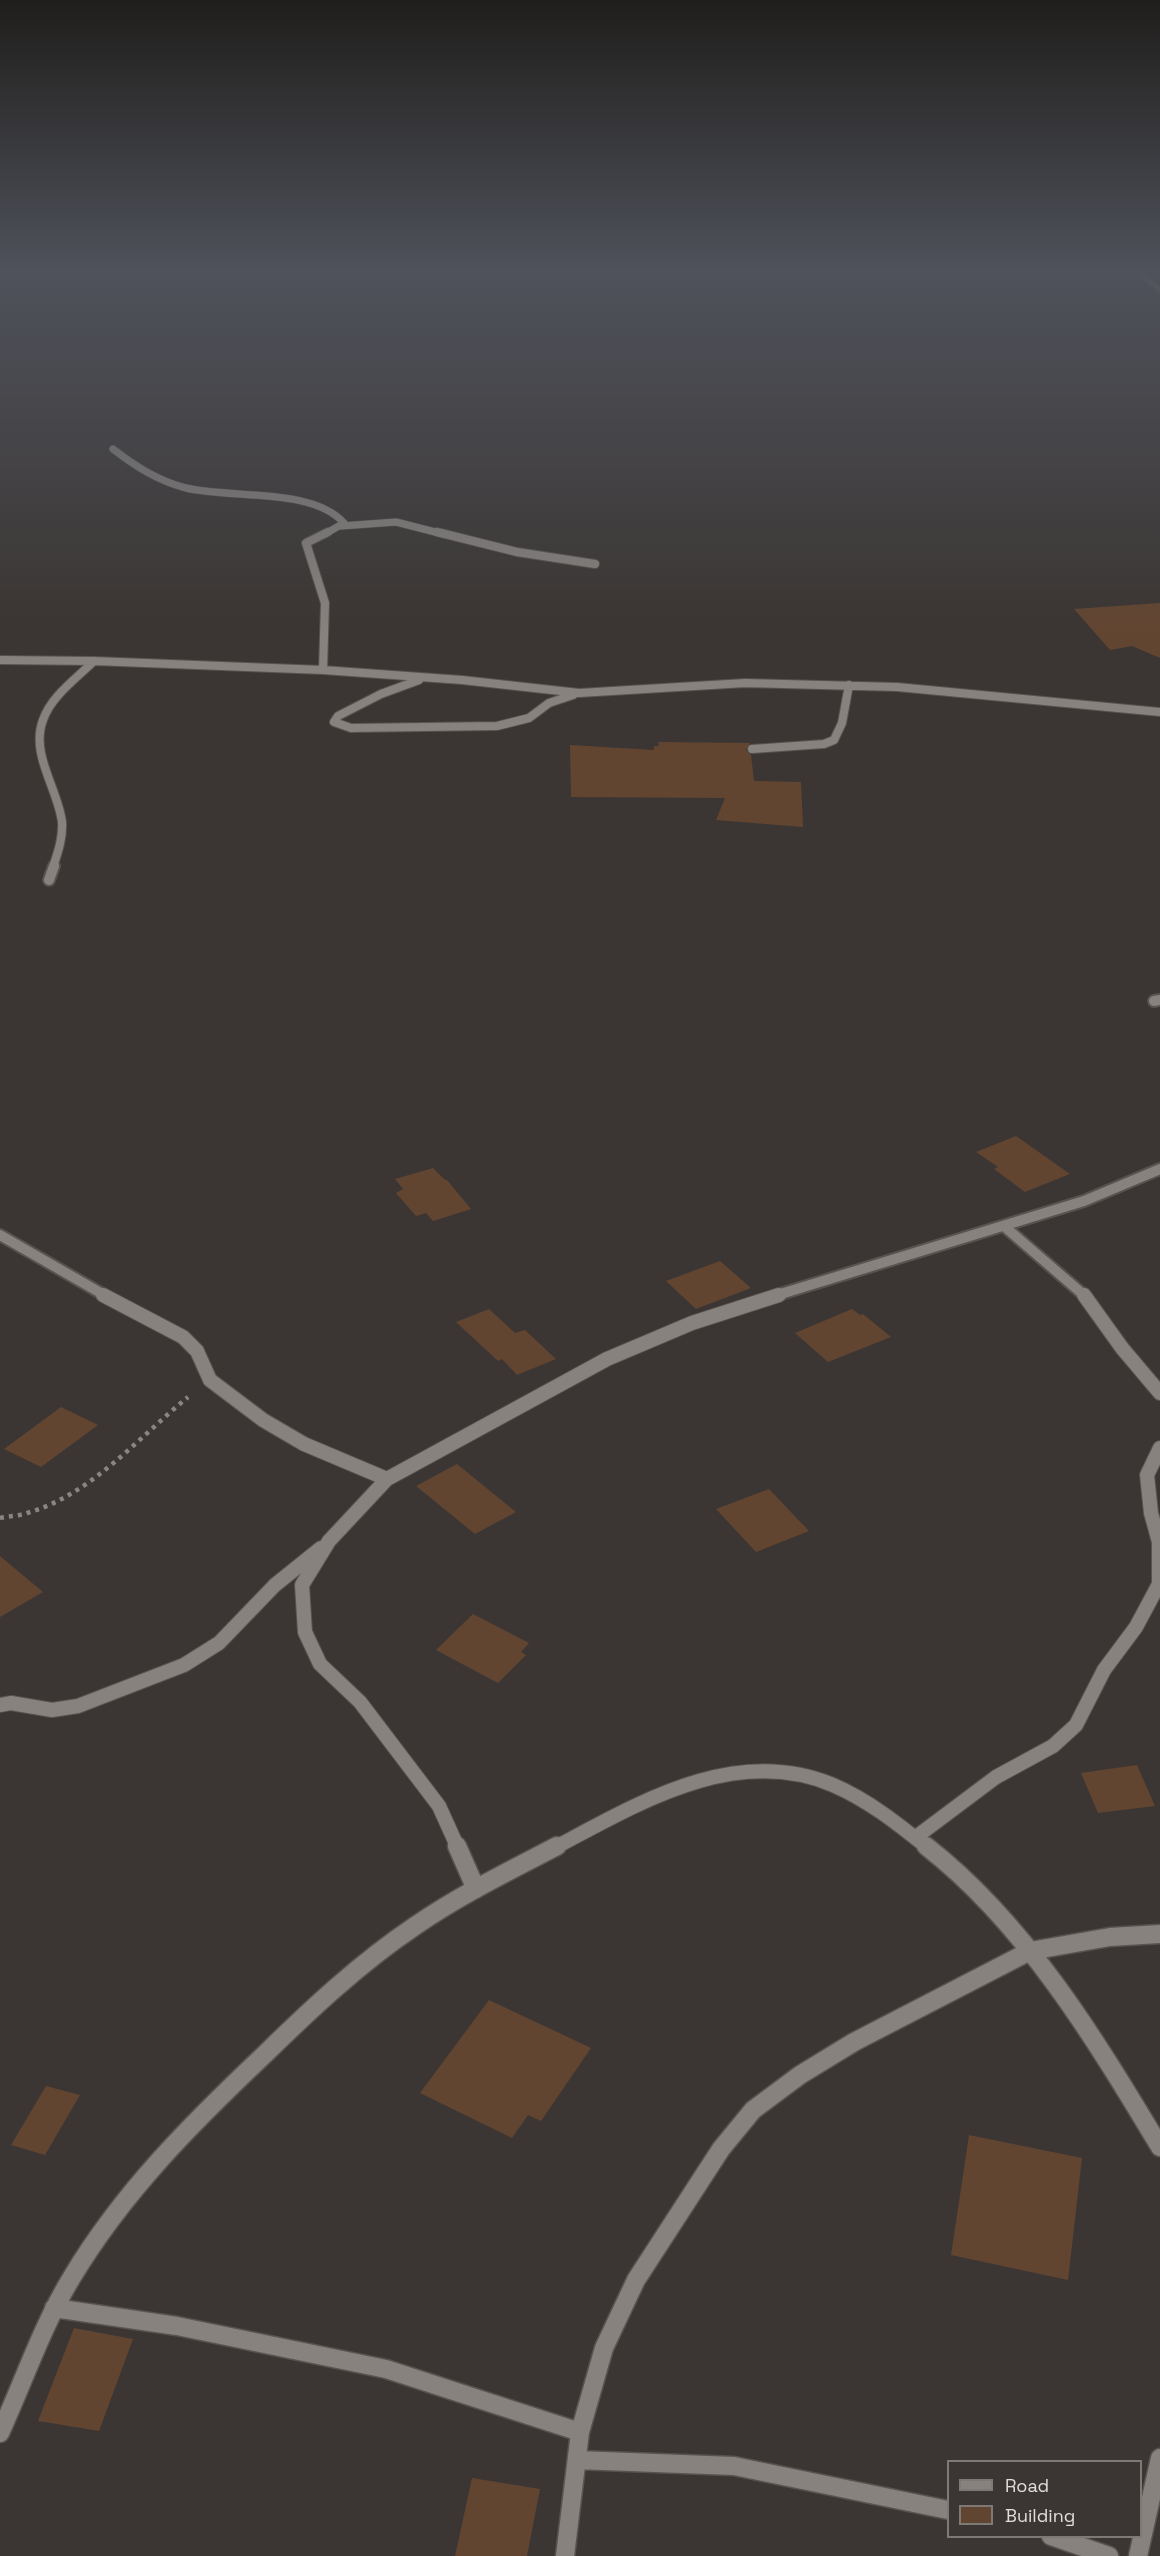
<!DOCTYPE html>
<html>
<head>
<meta charset="utf-8">
<style>
	body { margin:0 }
	#map { position:relative; width:1160px; height:2556px; overflow:hidden; background:#3b3633; font-family:"Space Grotesk",sans-serif }
	canvas { display:block }
	.legend { position:absolute; left:947px; top:2460px; width:195px; height:78px; box-sizing:border-box; background:#3b3633; border:2px solid #7d7976; margin:0; padding:8px 10px; list-style:none; font-size:18px; color:#e1dddb }
	.legend li { display:flex; align-items:center; gap:12px; height:30px }
	.legend b { width:30px; border:2px solid #7d7976 }
</style>
</head>
<body>
<div id="map">
<canvas width="1160" height="2556"></canvas>
<ul class="legend">
<li><b style="height:8px;background:#87827e"></b>Road</li>
<li><b style="height:16px;background:#624531"></b>Building</li>
</ul>
</div>
<script>
const context = document.querySelector('canvas').getContext('2d');
context.lineJoin = 'round';
function fillPath(path, color) { context.fillStyle = color; context.fill(path, 'evenodd'); }
function strokePath(path, color, width, dash) { context.strokeStyle = color; context.lineWidth = width; context.lineCap = dash ? 'butt' : 'round'; context.setLineDash(dash || []); context.stroke(path); }
const building = new Path2D(`
	M1160,603v55l-28,-12 -22,4 -36,-41z
	M658,742l92,1 -4,7 5,5 3,26 47,1 2,45 -87,-7 9,-22 -154,-1 -1,-52 84,5v-4h5z
	M1016,1136l54,38 -45,18 -31,-23 4,-2 -22,-15z
	M433,1168l12,12h2l24,29 -38,12 -7,-8 -10,3 -20,-23 7,-4 -8,-10z
	M720,1261l31,27 -55,21 -30,-28z
	M489,1309l26,24 10,-3 31,29 -39,16 -15,-16 -4,2 -42,-39z
	M852,1309l8,6 3,-1 28,23 -63,25 -33,-29z
	M61,1407l37,18 -57,42 -37,-18z
	M457,1464l59,48 -41,22 -59,-48z
	M769,1489l40,42 -53,21 -40,-43z
	M0,1556l43,36 -43,25z
	M473,1614l56,29 -8,9 5,3 -28,28 -62,-33z
	M1137,1765l18,41 -57,7 -17,-40z
	M489,2000l102,48 -50,73 -13,-6 -16,23 -92,-45z
	M46,2086l34,9 -35,60 -34,-10z
	M969,2135l113,23 -14,122 -117,-25z
	M74,2328l59,11 -34,92 -61,-10z
	M472,2478l68,11 -13,67h-72z`);
const pathFar1 = new Path2D(`
	M590,277l101,-4`);
const path = new Path2D(`
	M0,1518c9,-2 19,-2 27,-5 64,-18 111,-75 161,-116`);
const minorFar4 = new Path2D(`
	M113,449c22,17 45,32 73,39 45,11 126,-1 158,35l-19,11
	M341,526l55,-4 47,12`);
const minorFar3 = new Path2D(`
	M437,532l80,20 78,12
	M0,660l94,1 229,9 139,10 117,13 166,-10 152,4 263,25
	M323,670l2,-67 -19,-60 22,-11
	M419,680l-38,14 -43,22 -4,6 17,6 146,-2 32,-8 20,-15 24,-8
	M752,749l72,-5 10,-4 8,-17 7,-38
	M53,867c5,-15 10,-29 9,-45 -4,-33 -32,-68 -19,-102 8,-24 34,-42 51,-59`);
const minorFar2 = new Path2D(`
	M49,880l5,-14
	M1154,1001l6,-1
	M1005,1227l80,69
	M0,1235l106,61
	M774,1296l310,-95 76,-32`);
const minorFar1 = new Path2D(`
	M103,1295l80,42 14,14 13,29 53,40 41,24 83,35
	M1084,1295l38,53 38,45
	M0,1705l11,-2 41,7 26,-4 106,-41 35,-22 56,-58 46,-37
	M916,1837l80,-60 57,-31 23,-21 28,-55 32,-43 23,-43v-42l-8,-29 -4,-38 13,-27
	M458,1848l-19,-42 -79,-104 -40,-38 -15,-32 -3,-47 27,-44 58,-62 220,-120 85,-36 87,-28
	M554,1848c85,-45 181,-104 279,-63 35,15 65,39 95,63`);
const minor = new Path2D(`
	M457,1846l19,43
	M926,1846c100,78 169,193 234,301
	M54,2308l123,18 209,43 194,63
	M0,2433c24,-52 42,-107 72,-156 51,-85 120,-154 192,-222 47,-46 96,-92 151,-129 45,-31 94,-55 142,-80
	M577,2460l157,6 214,44
	M1051,2536l58,20
	M565,2556l15,-124 24,-84 32,-68 85,-131 32,-39 47,-35 54,-33 176,-91 80,-14 50,-3
	M1138,2556l22,-98`);
const trunk = new Path2D(`
	M1135,273h9l16,13v6z`);
fillPath(building, '#624531');
strokePath(minorFar4, '#575350', 8);
strokePath(minorFar3, '#575350', 10);
strokePath(minorFar2, '#575350', 14);
strokePath(minorFar1, '#575350', 16);
strokePath(minor, '#575350', 21);
strokePath(trunk, '#575350', 4);
strokePath(pathFar1, '#8a8583', 2, [1.5, 2]);
strokePath(path, '#8a8583', 4.5, [4, 5]);
strokePath(minorFar4, '#87827e', 7);
strokePath(minorFar3, '#87827e', 8);
strokePath(minorFar2, '#87827e', 10);
strokePath(minorFar1, '#87827e', 14);
strokePath(minor, '#87827e', 18);
fillPath(trunk, '#cf8e92');
const sky = context.createLinearGradient(0, 0, 0, 631);
sky.addColorStop(0, '#201e1c');
sky.addColorStop(0.43, '#4f525b');
sky.addColorStop(1, '#4f525b00');
context.fillStyle = sky;
context.fillRect(0, 0, 1160, 631);
</script>
</body>
</html>
